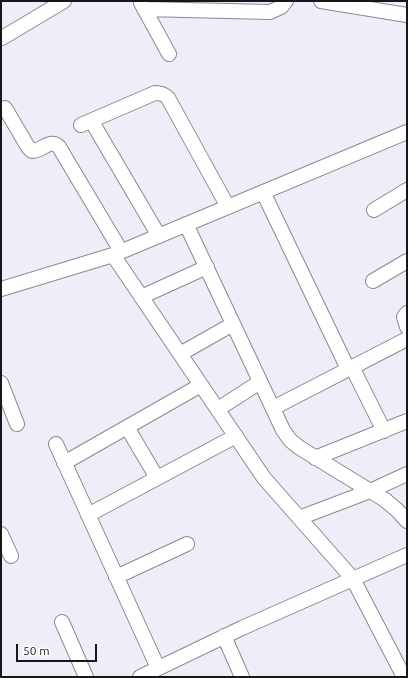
<!DOCTYPE html>
<html>
<head>
<meta charset="utf-8">
<style>
	body { margin:0 }
	#map { position:relative; width:408px; height:678px; overflow:hidden; background:#eeedf8; font-family:Ubuntu,sans-serif }
	canvas { display:block }
	.frame { position:absolute; inset:0; border:2px solid #17171b; pointer-events:none }
	.scale { position:absolute; left:16px; top:644px; width:81px; height:18px; box-sizing:border-box; border:2px solid #17171b; border-top:0; padding-left:5px; font-size:12px; line-height:14px; white-space:nowrap; color:#17171b; -webkit-text-stroke:3px #fff; paint-order:stroke }
</style>
</head>
<body>
<div id="map">
<canvas width="408" height="678"></canvas>
<div class="frame"></div>
<div class="scale">50 m</div>
</div>
<script>
const context = document.querySelector('canvas').getContext('2d');
context.lineJoin = 'round';
function strokePath(path, color, width, dash) { context.strokeStyle = color; context.lineWidth = width; context.lineCap = dash ? 'butt' : 'round'; context.setLineDash(dash || []); context.stroke(path); }
const minor = new Path2D(`
	M321,1l86,14
	M141,3l28,51
	M144,9l126,3 11,-5 5,-6
	M2,38l62,-37
	M5,108l23,39 4,4c10,0 18,-13 27,-4l62,104
	M81,125l74,-32c6,0 9,1 13,5l60,109
	M95,127l64,109
	M263,192l85,177
	M374,210l33,-20
	M186,224l97,206 7,10 10,8 85,52 12,10 10,11
	M113,255l151,223 89,101 51,98
	M373,281l34,-20
	M1,289l112,-34 294,-123
	M141,297l66,-30
	M407,313l-3,4 3,10
	M180,354l53,-30
	M352,367l32,64
	M1,383l16,41
	M273,408l134,-69
	M218,409l42,-27
	M127,427l30,51
	M56,444l102,224
	M315,458l92,-37
	M64,463l137,-78
	M88,515l148,-79
	M299,518l71,-27 37,-17
	M1,534l10,22
	M116,577l71,-33
	M62,622l24,55
	M224,636l18,41
	M140,677l102,-49 165,-73`);
strokePath(minor, '#898993', 16);
strokePath(minor, '#fff', 14);
</script>
</body>
</html>
